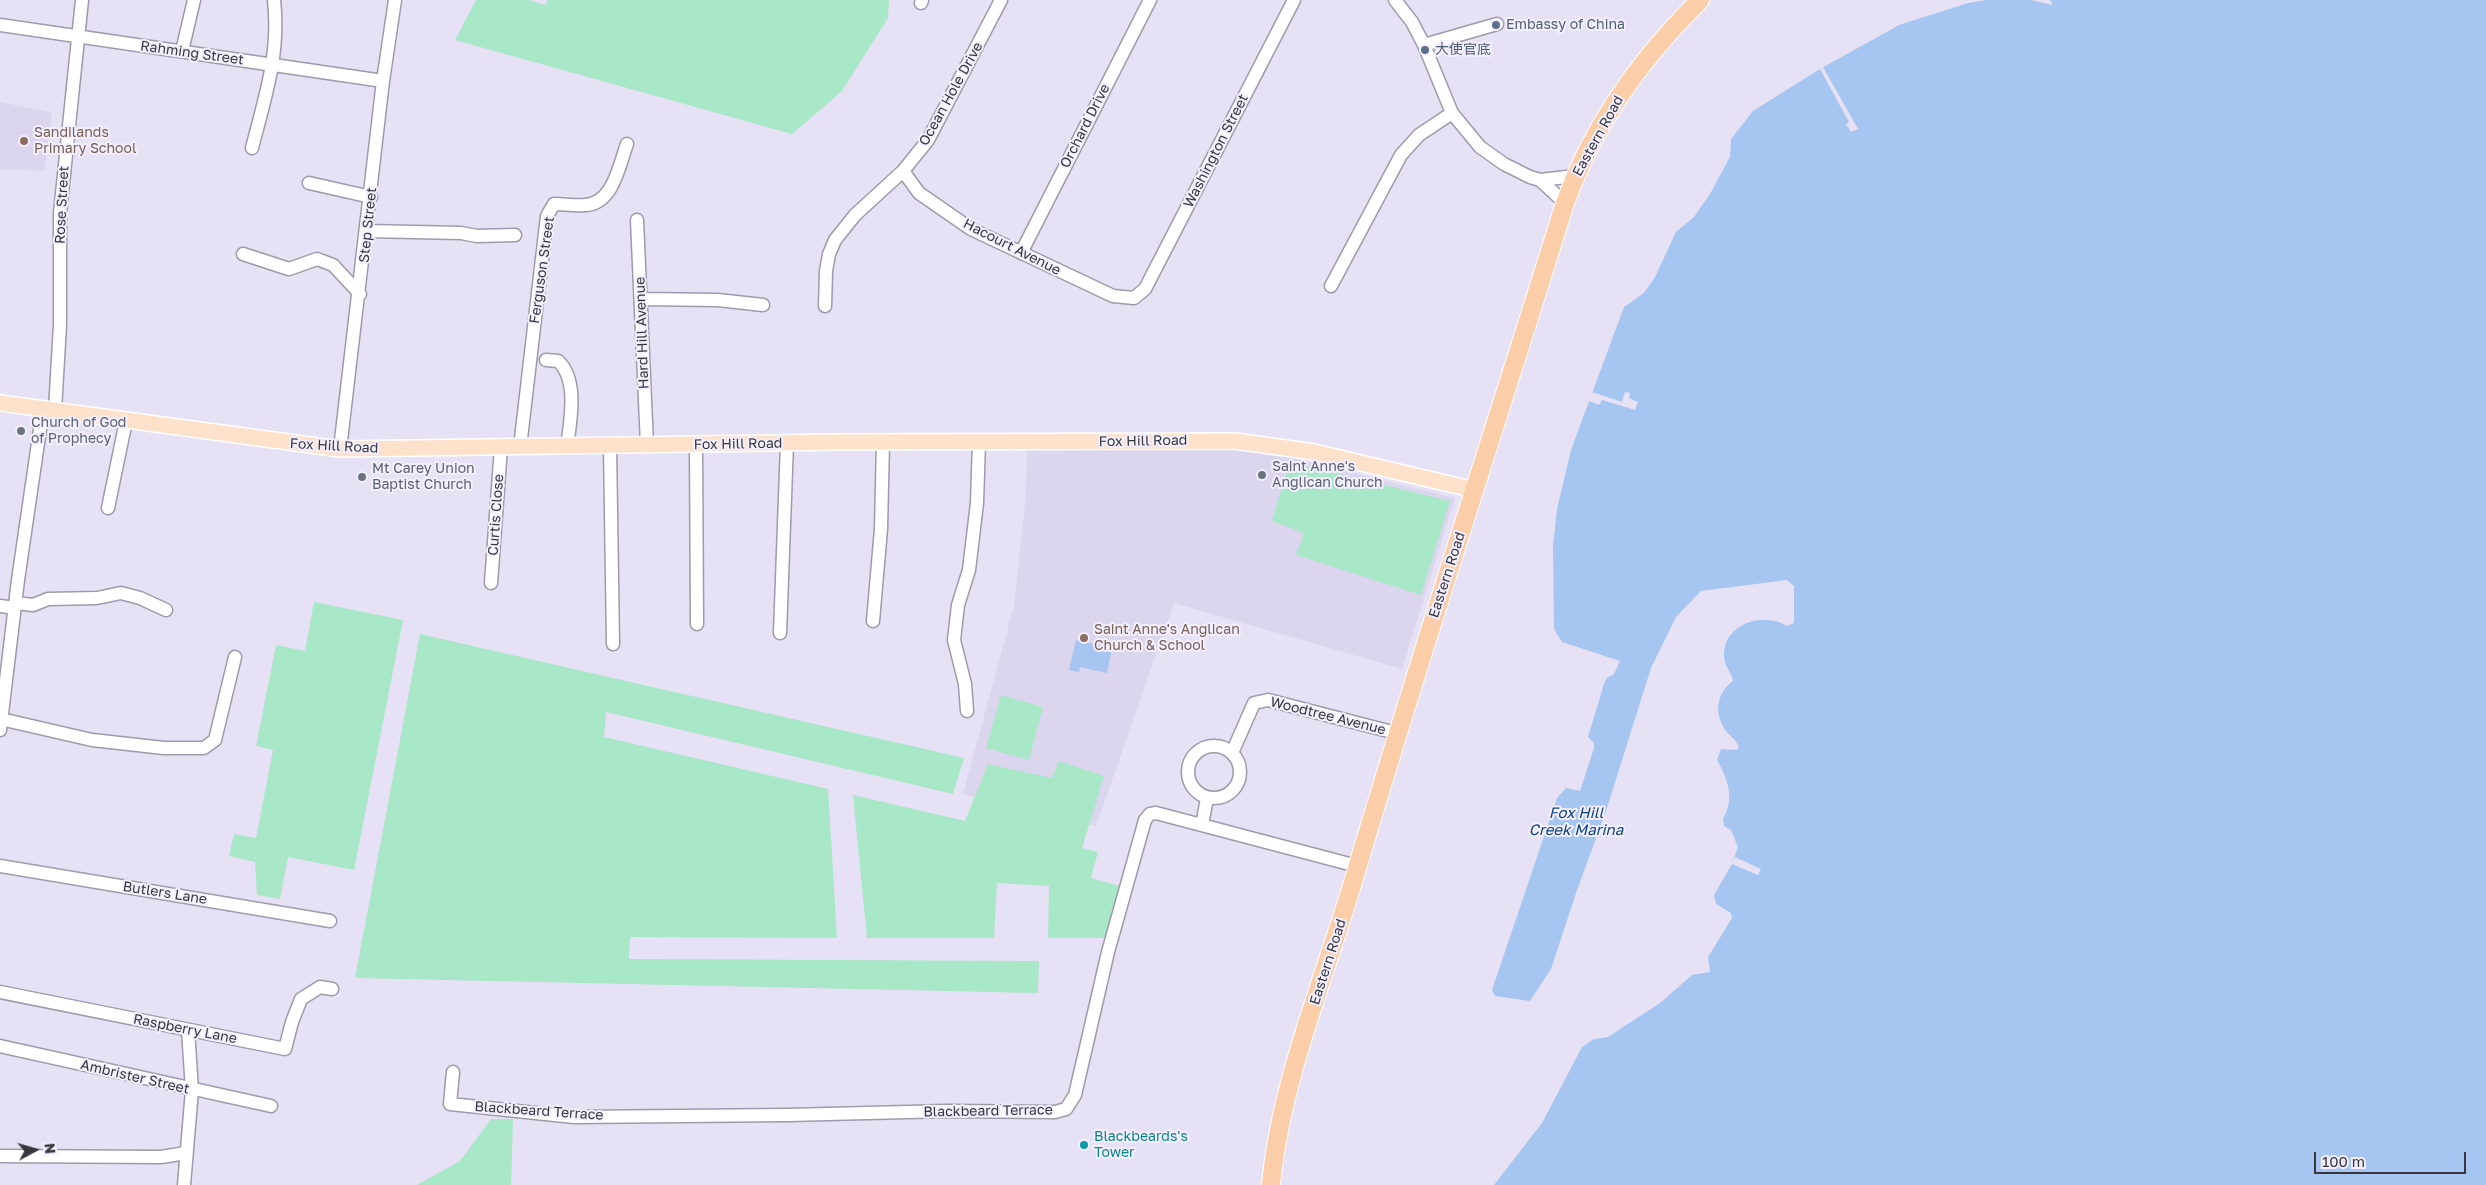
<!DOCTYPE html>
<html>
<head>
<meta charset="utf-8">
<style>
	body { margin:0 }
	#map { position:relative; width:2486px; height:1185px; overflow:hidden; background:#e6e1f4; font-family:"Golos Text",sans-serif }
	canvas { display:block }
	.north { position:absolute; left:10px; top:1125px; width:50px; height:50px; -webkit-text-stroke:4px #f3effe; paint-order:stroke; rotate:84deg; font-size:14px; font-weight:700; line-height:20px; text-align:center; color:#37363d }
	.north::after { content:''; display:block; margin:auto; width:18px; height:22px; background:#37363d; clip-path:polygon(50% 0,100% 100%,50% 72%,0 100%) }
	.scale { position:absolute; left:2314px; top:1152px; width:152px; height:22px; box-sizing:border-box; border:2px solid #37363d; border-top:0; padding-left:6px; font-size:15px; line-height:18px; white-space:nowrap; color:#37363d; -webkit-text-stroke:4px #f3effe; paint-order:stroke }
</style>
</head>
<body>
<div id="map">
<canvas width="2486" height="1185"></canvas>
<div class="north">N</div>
<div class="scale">100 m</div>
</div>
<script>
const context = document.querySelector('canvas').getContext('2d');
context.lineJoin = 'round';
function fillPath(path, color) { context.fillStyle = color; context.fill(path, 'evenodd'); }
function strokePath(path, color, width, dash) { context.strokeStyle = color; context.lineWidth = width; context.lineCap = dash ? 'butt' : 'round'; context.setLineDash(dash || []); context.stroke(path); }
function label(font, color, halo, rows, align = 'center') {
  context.font = font + ' "Golos Text","Noto Sans SC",sans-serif'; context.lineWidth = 4; context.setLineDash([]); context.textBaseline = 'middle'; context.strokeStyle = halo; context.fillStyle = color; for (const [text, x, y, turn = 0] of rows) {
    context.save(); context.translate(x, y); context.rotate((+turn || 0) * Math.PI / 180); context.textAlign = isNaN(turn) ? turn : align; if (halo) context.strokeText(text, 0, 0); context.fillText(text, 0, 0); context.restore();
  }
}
const built = new Path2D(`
	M0,102l52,11 -8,58 -44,-2z
	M1027,446l203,3 50,6 175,43 -53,171 -228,-66 -78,223 -133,-32 51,-188 12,-112z`);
const green = new Path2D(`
	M476,0h53l17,5 1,-5h342l-1,18 -46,73 -50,43 -337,-94z
	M1289,462l161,39 -29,94 -125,-40 8,-22 -32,-12z
	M314,602l89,18 -49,250 -66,-13 -8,42 -23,-4 -2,-33 -26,-6 5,-22 22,4 17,-88 -17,-4 20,-101 29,6z
	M420,634l544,124 -11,36 -347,-82 -2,25 224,52 9,149 -207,-1 -1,22 410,2 -1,32 -683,-15z
	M1001,695l42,12 -14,53 -43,-12z
	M1059,761l45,15 -22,72 16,4 -7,26 29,8 -13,52h-59l1,-52 -52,-3 -3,55h-127l-14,-143 112,26 23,-57 64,14z
	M491,1119h22l-2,66h-94l43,-24z`);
const water = new Path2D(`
	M1987,0h44l22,5 -3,-5h436v1185h-992l48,-62 40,-76 12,-8 14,-2 52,-34 32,-28 18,-3 -2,-15 24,-39 -1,-5 -15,-9 -2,-9 18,-31 6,-17 -7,-17 -7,-4 -1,-7c12,-20 5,-40 -6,-59l4,-11 15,1 3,-2c-2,-9 -12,-13 -16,-22 -9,-16 -5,-34 10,-45 -1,-8 -9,-15 -9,-25 -1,-32 39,-45 63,-30l7,-3v-37l-7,-6 -86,11 -25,26 -25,51 -45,143 -30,82 -25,76 -21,32 -35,-5 -3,-6 65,-192 9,-10 14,3 14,-43v-5l-6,-6 16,-53 3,-6 7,-4 6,-13 -58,-19 -8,-13 -1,-83 4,-37 14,-59 53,-143 20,-14 11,-16 21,-45 18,-15 16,-23 20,-37 1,-18 22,-28 67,-42 79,-44 69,-22z
	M1076,640l36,8 -5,25 -27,-6 -1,5 -10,-2z`);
const pier = new Path2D(`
	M1823,67l35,62 -7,3 -5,-8 3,-2 -29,-53z
	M1592,392l30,10 3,-10 5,1 -1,5 9,4 -3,8 -33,-10 -3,5 -10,-4z
	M1735,857l26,12 -3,6 -26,-11z`);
const minor = new Path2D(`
	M1395,0l17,22 12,23 28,68 28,34 24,17 26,13 10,3 35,-4
	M921,3l1,-3
	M0,25l383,56
	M1424,45l73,-21
	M182,51l12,-51
	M252,148c13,-51 28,-94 22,-148
	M903,171l16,22 52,36 142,67 21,2 11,-9 149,-289
	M1540,180l25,23
	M309,183l62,14
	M637,220l10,225
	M367,231l94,2 16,3 38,-1
	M1021,253l129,-253
	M243,254l46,15 28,-10 16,6 27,29
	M1331,286l70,-131 18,-20 33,-22
	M641,299l77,1 45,5
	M825,306l1,-35 3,-17 6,-14 20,-25 48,-44 25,-31 73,-140
	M546,360l12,1c21,19 12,61 9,86
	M55,410l5,-85v-112l22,-213
	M696,445l1,179
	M610,446l3,198
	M520,447l27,-231 7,-12c10,0 21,2 31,1 28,-1 34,-39 42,-61
	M340,449l43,-368 12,-81
	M108,508l18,-87
	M491,583l10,-136
	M16,603l17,2 15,-6 49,-1 24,-5 19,5 26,12
	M0,606l15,2
	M873,621l8,-92 2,-87
	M780,633l7,-190
	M967,711l-2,-27 -11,-44 4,-35 11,-35 8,-67 2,-62
	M1,719l91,21 72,8h40l11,-8 20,-83
	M0,730l18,-150 25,-171
	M1188 772a26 26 0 1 1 52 0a26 26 0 1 1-52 0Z
	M1232,753l22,-50 14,-3 128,33
	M1202,825l5,-27
	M0,866l330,55
	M0,992l285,57 7,-27 9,-23 19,-12 12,2
	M0,1046l271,60
	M453,1072l-3,32 124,13 214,-2 159,-4 108,1 11,-3 9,-14 33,-143 37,-132 5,-6 6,-1 201,53
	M0,1156l161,1 25,-4
	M184,1185l8,-95 -4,-60`);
const major = new Path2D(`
	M0,403l340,46 501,-7 394,-1 79,11 161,38`);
const highway = new Path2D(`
	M1271,1185c9,-101 53,-206 82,-303 67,-228 142,-453 212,-679 28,-78 76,-145 135,-203`);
const markers = [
	[1496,25,5,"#5c6f8a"],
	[1425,50,5,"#5c6f8a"],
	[24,141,5,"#8d6e63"],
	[21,431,5,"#6b7280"],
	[1262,475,5,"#6b7280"],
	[362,477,5,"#6b7280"],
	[1084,638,5,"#8d6e63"],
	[1084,1145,5,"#0f9aa8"]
];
const serviceNames = [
	["Embassy of China",1506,25],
	["大使官底",1435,50]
];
const streetNames = [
	["Rahming Street",192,53,8],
	["Ocean Hole Drive",951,94,-61],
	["Orchard Drive",1085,126,-63],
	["Eastern Road",1598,136,-61],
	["Washington Street",1216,151,-63],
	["Rose Street",62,205,-87],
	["Step Street",368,225,-84],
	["Hacourt Avenue",1012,247,27],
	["Ferguson Street",542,270,-82],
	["Hard Hill Avenue",642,333,-92],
	["Fox Hill Road",1143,441,-1],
	["Fox Hill Road",738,444,-1],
	["Fox Hill Road",334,446,3],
	["Curtis Close",496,515,-86],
	["Eastern Road",1447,575,-72],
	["Woodtree Avenue",1328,716,14],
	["Butlers Lane",165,893,9],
	["Eastern Road",1328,962,-72],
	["Raspberry Lane",185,1029,11],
	["Ambrister Street",135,1077,13],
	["Blackbeard Terrace",539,1111,4],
	["Blackbeard Terrace",988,1111,-1]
];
const educationNames = [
	["Sandilands",34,133],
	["Primary School",34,149],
	["Saint Anne's Anglican",1094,630],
	["Church & School",1094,646]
];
const worshipNames = [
	["Church of God",31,423],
	["of Prophecy",31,439],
	["Saint Anne's",1272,467],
	["Anglican Church",1272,483],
	["Mt Carey Union",372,469],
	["Baptist Church",372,485]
];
const cultureNames = [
	["Blackbeards's",1094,1137],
	["Tower",1094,1153]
];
const waterNames = [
	["Fox Hill",1576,813],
	["Creek Marina",1576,830]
];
fillPath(built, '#dcd5ee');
fillPath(green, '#a8e7c7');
fillPath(water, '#a6c6f1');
fillPath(pier, '#e6e1f4');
strokePath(minor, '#9e9aab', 15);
strokePath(major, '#fff', 18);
strokePath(highway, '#fff', 20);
strokePath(minor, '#fff', 12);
strokePath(major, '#fde1cb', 15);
strokePath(highway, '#fbcda8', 18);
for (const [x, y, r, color] of markers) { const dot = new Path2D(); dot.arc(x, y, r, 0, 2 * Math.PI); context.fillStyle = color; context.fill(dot); strokePath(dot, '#f3effe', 2); }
label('14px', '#4e5e75', '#f3effe', serviceNames, 'left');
label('14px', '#37363d', '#f3effe', streetNames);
label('14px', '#785e54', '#f3effe', educationNames, 'left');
label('14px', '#5b616d', '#f3effe', worshipNames, 'left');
label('14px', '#0d838f', '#f3effe', cultureNames, 'left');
label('italic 15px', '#0d417f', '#f3effe', waterNames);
</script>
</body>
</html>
